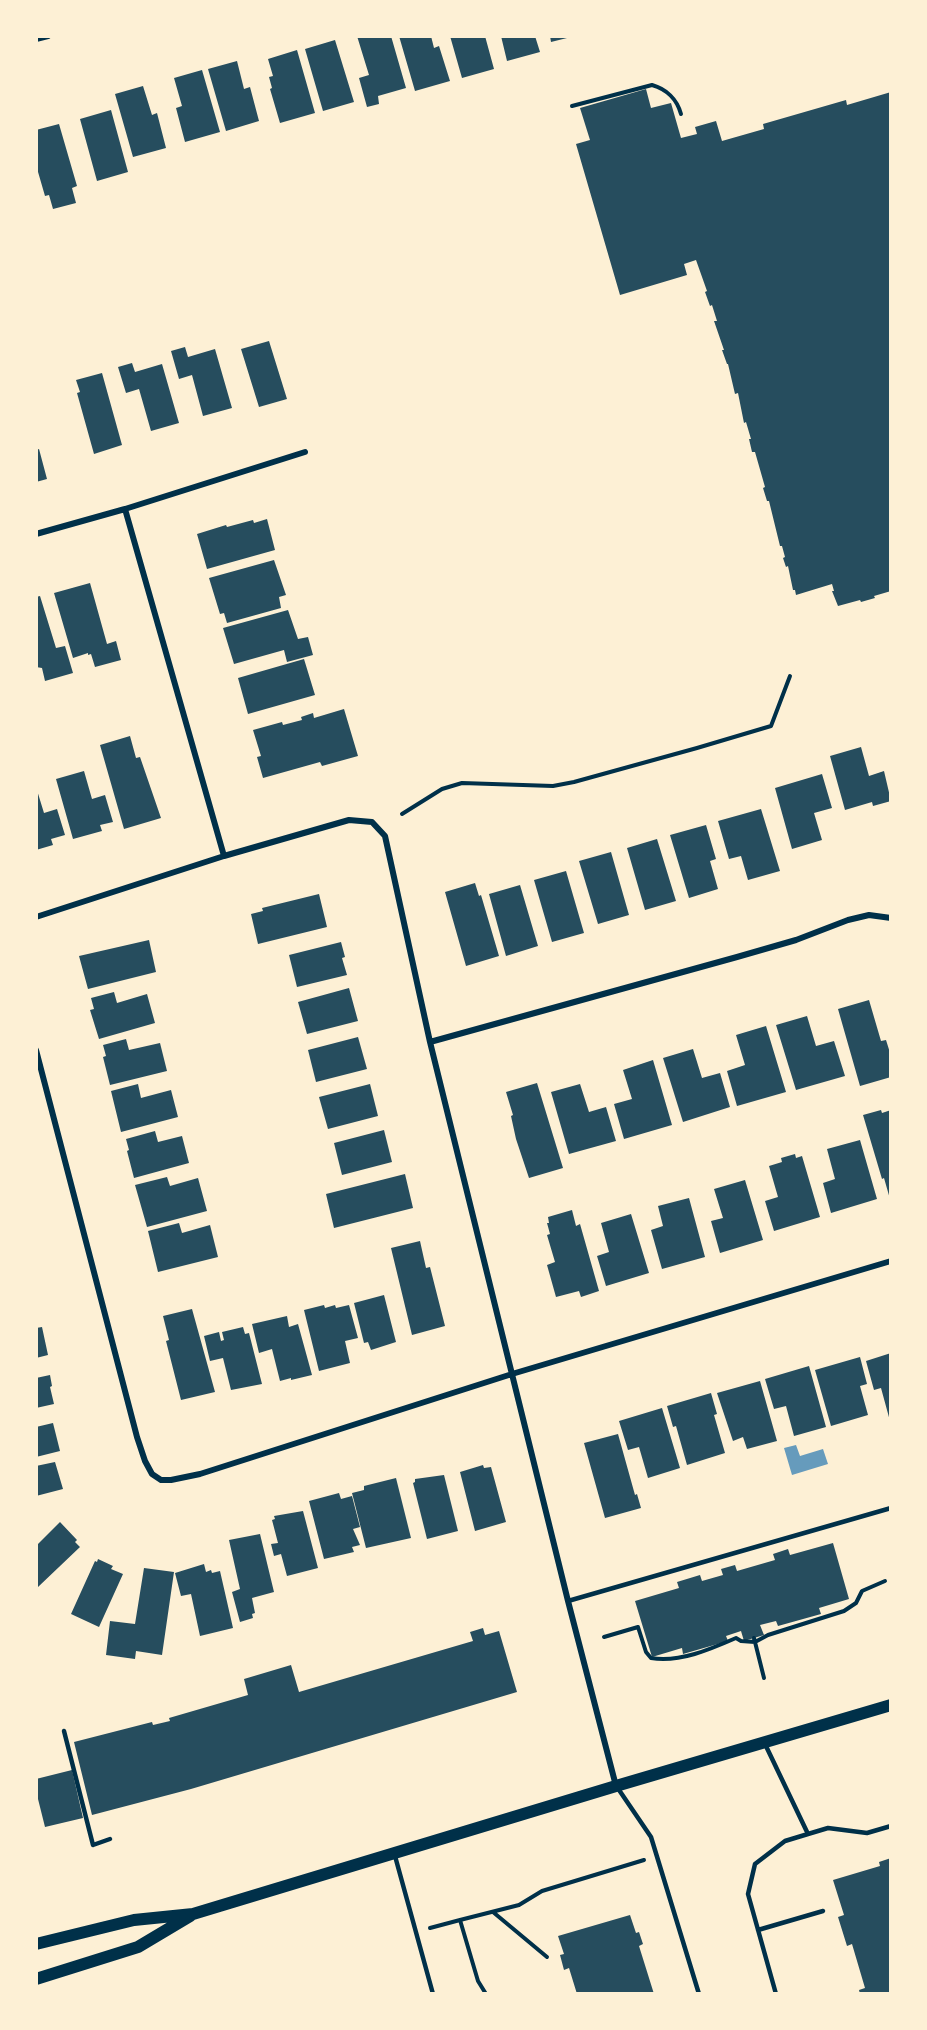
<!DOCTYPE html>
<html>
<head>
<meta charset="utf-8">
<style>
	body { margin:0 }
	#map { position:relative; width:927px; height:2030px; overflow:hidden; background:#fdf0d5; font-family:"IBM Plex Serif",serif }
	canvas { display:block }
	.frame { position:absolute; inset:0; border:38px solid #fdf0d5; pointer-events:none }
</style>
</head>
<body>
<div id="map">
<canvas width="927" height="2030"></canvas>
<div class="frame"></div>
</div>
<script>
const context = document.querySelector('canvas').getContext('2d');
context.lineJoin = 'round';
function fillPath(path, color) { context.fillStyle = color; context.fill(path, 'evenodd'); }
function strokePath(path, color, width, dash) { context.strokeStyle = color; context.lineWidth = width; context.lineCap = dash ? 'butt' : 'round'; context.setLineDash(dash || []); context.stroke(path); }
const water = new Path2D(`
	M796,1445l4,11 23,-7 5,15 -36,11 -8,-27z`);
const building = new Path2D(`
	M357,36h34l15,52 -28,8 1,8 -12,3 -8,-29 10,-3z
	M399,36h32l3,12 5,-2 11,35 -35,10z
	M450,36h35l9,33 -32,9z
	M501,36h34l5,16 -33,9z
	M550,36h21v1l-20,5z
	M335,40l19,62 -31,9 -18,-62z
	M297,50l18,63 -35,10 -10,-34 2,-1 -3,-11 4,-1 -5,-17z
	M237,61l7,28 6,-2 9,34 -33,10 -18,-62z
	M202,70l18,62 -35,10 -9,-34 6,-2 -8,-28z
	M143,86l9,29 5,-2 9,35 -33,9 -18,-63z
	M646,89l5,19 20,-5 10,35 16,-4 -2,-7 21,-6 6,20 42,-12 -1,-5 83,-24 1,5 44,-13v499l-17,5 1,2 -14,4 -1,-2 -22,6 -6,-15h2l-2,-7 -36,11 -1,-5h-2l-5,-24 -2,1 -3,-9 2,-1 -3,-11h-2l-11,-45h-2l-4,-13 2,-1 -10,-35h-3l-3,-13h2l-5,-17 -2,1 -6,-30 -3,1 -7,-30h-1l-5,-14h2l-10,-29h3l-5,-16 -2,1 -5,-14 2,-1 -11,-31 -12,4 3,11 -67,20 -44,-151 14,-4 -10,-32z
	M111,110l17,62 -31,9 -17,-62z
	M59,124l18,62 -5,2 4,15 -23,6 -4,-14 -4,1 -9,-31v-35z
	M269,341l18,58 -28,8 -18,-58z
	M185,347l3,10 27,-8 17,59 -29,8 -11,-41 -13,4 -8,-28z
	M132,363l3,9 27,-8 17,59 -28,8 -12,-42 -13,4 -8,-26z
	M102,373l20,72 -28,9 -17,-61 3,-1 -4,-12z
	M39,449l8,30 -11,3v-32z
	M267,519l8,31 -68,19 -10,-35 29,-9 1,2 26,-7 1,3z
	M274,560l12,35 -7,2 2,11 -54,15 -3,-10 -4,1 -11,-36z
	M90,583l17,61 9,-3 5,19 -26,7 -4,-13 -3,1v-2l-15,5 -19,-65z
	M40,596l16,52 9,-2 8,27 -28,8 -3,-13 -6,-1v-70z
	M288,610l10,29 10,-2 5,18 -26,7 -3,-12 -50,14 -11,-36z
	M304,659l11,36 -67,19 -10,-36z
	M344,709l14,47 -36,10 -2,-4 -57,16 -6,-21 4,-1 -8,-26 29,-8 1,3 19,-5 -1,-3 12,-4 1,5z
	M130,736l6,22 4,-1 21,61 -37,11 -24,-84z
	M861,747l8,29 15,-5 7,30 -18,5 -1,-4 -27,8 -15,-54z
	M84,771l8,28 13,-4 8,27 -13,3 2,6 -29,8 -17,-60z
	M822,774l10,34 -18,5 8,27 -30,9 -17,-61z
	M36,787l8,26 13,-4 8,26 -14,4 2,6 -17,5z
	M761,809l19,62 -32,9 -7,-24 -12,3 -11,-38z
	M706,825l10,34 -6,2 8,28 -29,9 -19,-63z
	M657,839l19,62 -31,9 -18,-62z
	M611,852l18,63 -31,9 -19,-63z
	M566,871l18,62 -32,9 -18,-62z
	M475,883l4,13 2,-1 18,61 -33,10 -21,-74z
	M520,885l18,61 -32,10 -17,-62z
	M319,894l8,33 -69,17 -7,-30 12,-3 -1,-3z
	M149,940l7,32 -68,17 -9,-33z
	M341,942l4,15 -3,1 5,17 -50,12 -8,-32z
	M349,988l9,33 -51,13 -9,-32z
	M114,992l3,11 30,-9 8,29 -56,16 -9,-29 4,-1 -3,-11z
	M869,1000l12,41 5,-1 5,16v21l-31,9 -22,-77z
	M807,1016l9,30 18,-5 11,35 -49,14 -20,-65z
	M766,1026l20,66 -49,14 -10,-35 18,-6 -9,-30z
	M358,1037l9,32 -51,13 -8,-32z
	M126,1039l3,11 31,-7 7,28 -57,14 -7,-28 3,-1 -3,-11z
	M693,1049l9,29 18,-5 10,34 -47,15 -20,-64z
	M653,1060l19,65 -48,14 -10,-35 18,-5 -9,-29z
	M537,1083l26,85 -34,10 -13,-39 -5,-23 2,-1 -7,-23z
	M138,1084l3,14 30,-8 7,27 -57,15 -10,-41z
	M370,1084l8,32 -50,13 -9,-32z
	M580,1084l9,28 17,-5 10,34 -47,13 -18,-62z
	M881,1110l1,3 9,-3 -1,89 -6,-21 -2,1 -19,-64z
	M384,1130l8,32 -50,13 -8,-32z
	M155,1131l3,11 24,-6 7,27 -55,15 -7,-27 2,-1 -3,-11z
	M860,1140l17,59 -46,14 -8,-30 12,-4 -8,-30z
	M795,1154l1,4 6,-2 18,61 -46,14 -9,-30 13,-4 -9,-31 13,-4 -1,-4z
	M405,1174l8,34 -79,20 -8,-34z
	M167,1177l3,9 28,-8 9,33 -60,16 -12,-42z
	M745,1180l18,60 -43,13 -9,-32 12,-3 -9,-29z
	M689,1198l16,59 -43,12 -11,-39 12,-4 -5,-20z
	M572,1210l4,16 4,-2 19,67 -18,6 -2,-6 -23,6 -9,-32 8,-3 -8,-27 3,-1 -3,-11h2l-1,-6z
	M631,1214l18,59 -43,13 -9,-30 12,-4 -8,-29z
	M179,1223l3,10 28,-8 8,32 -60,15 -10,-41z
	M420,1241l6,27 4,-1 15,59 -33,9 -21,-87z
	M384,1295l12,47 -25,8 -3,-8 -4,1 -10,-40z
	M324,1305l1,3 10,-3 1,3 13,-3 9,33 -13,3 5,22 -31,8 -15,-61z
	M192,1309l23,83 -34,8 -15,-59 3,-1 -6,-24z
	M287,1316l2,11 9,-3 14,51 -21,5v-2l-11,3 -8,-32 -13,4 -7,-29z
	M42,1327l6,28 -12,3v-30z
	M243,1327l2,7 4,-1 13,51 -31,6 -8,-32 -13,3 -6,-25 15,-4 2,9 3,-1 -2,-8z
	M891,1353v68h-1l-9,-33 -7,2 -8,-29z
	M860,1357l7,27 -7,2 8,29 -37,11 -16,-56z
	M809,1366l17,61 -32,9 -8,-30 -12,3 -9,-30z
	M50,1375l2,11 -2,1 4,17 -18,4v-30z
	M760,1381l17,60 -30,8 -4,-12 -10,4 -16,-48z
	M711,1393l6,21 -3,1 11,38 -38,12 -11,-39 -3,1 -6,-21z
	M662,1408l18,60 -32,10 -9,-31 -11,3 -9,-29z
	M53,1423l7,28 -24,6v-30z
	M618,1434l17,61 2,-1 4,14 -36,10 -21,-75z
	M55,1462l8,27 -27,7v-30z
	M483,1465l1,3 7,-1 15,55 -31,9 -15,-59z
	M444,1475l14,56 -31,8 -14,-56 2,-1v-3z
	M396,1478l15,60 -45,10 -14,-55 12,-3v-4z
	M339,1493l2,6 11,-3 8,31 -7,2 7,16 -8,2 2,5 -30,7 -15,-58z
	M303,1511l15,57 -31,8 -6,-22 -7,2 -3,-12 7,-1 -6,-23 3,-1 -1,-3z
	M60,1522l17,18 -2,2 5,5 -42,40 -2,-2v-39z
	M260,1534l14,58 -22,6 3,15 -3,1 1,4 -13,4 -8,-30 8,-3 -11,-49z
	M833,1543l16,56 -30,9 2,6 -43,12 -2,-5 -16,4 4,10 -20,6 -3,-10 -15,5 2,5 -45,13 -1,-6 -30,9 -17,-56 44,-13 -2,-6 23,-7 2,6 21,-6 -2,-6 14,-4 2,6 38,-11 -2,-6 15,-5 2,6z
	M98,1559l15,7 -2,3 12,5 -24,53 -28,-13 24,-53 2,1z
	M204,1564l2,8 5,-2 1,3 8,-2 13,57 -33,8 -9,-42 -10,2 -6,-23z
	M144,1568l30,4 -12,83 -26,-4 -1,8 -29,-4 4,-34 25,3z
	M483,1628l2,7 14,-4 18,61 -326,97 -99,26 -18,-73 78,-20 1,3 17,-4 -1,-3 79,-23 -4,-16 47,-14 8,27 174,-51 -3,-9z
	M72,1770l11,48 -38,9 -9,-36v-12z
	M891,1858v136h-31l-1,-4 6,-2 -13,-44 -5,2 -9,-29 6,-2 -11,-35 47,-14 -1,-4z
	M630,1915l6,18 3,-1 4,12 -4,2 15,48h-77l-8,-26 -5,2 -4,-15 4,-1 -6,-18z`);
const path = new Path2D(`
	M572,106l80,-21c14,4 25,14 29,29
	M402,814l40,-25 20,-6 91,3 21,-4 123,-34 74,-22 19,-50
	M604,1637l34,-10 8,25 5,6c28,5 60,-9 85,-20l5,3 14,1 13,-7 76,-24 12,-8 6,-12 23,-10
	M754,1638l10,40
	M493,1912l54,45
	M460,1920l59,-15 23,-14 102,-31
	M430,1928l30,-8 18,61 8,13`);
const service = new Path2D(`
	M568,1601l323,-93
	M64,1731l29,114 17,-6
	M765,1744l43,90
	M617,1787l34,50 48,157
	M395,1856l38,138
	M758,1930l65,-19
	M776,1994l-28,-100 7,-30 30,-23 23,-7 20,-6 39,5 24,-7`);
const minor = new Path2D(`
	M36,39l12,-3
	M125,509l99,347
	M36,534l89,-25 180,-57
	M36,917l188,-61 125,-36 23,2 13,14 45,206 138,559 48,185
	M430,1042l307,-85 59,-17 52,-20 21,-5 22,3
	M36,1050l101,387 8,24 7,13 9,6h10l29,-6 312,-100 379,-113`);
const secondary = new Path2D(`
	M36,1944l98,-24 59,-6 423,-128 275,-81
	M36,1979l102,-32 52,-31`);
fillPath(water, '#669bbc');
fillPath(building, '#264d5e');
strokePath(path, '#003049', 4);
strokePath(service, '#003049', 4.5);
strokePath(minor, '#003049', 6);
strokePath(secondary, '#003049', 12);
</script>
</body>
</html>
